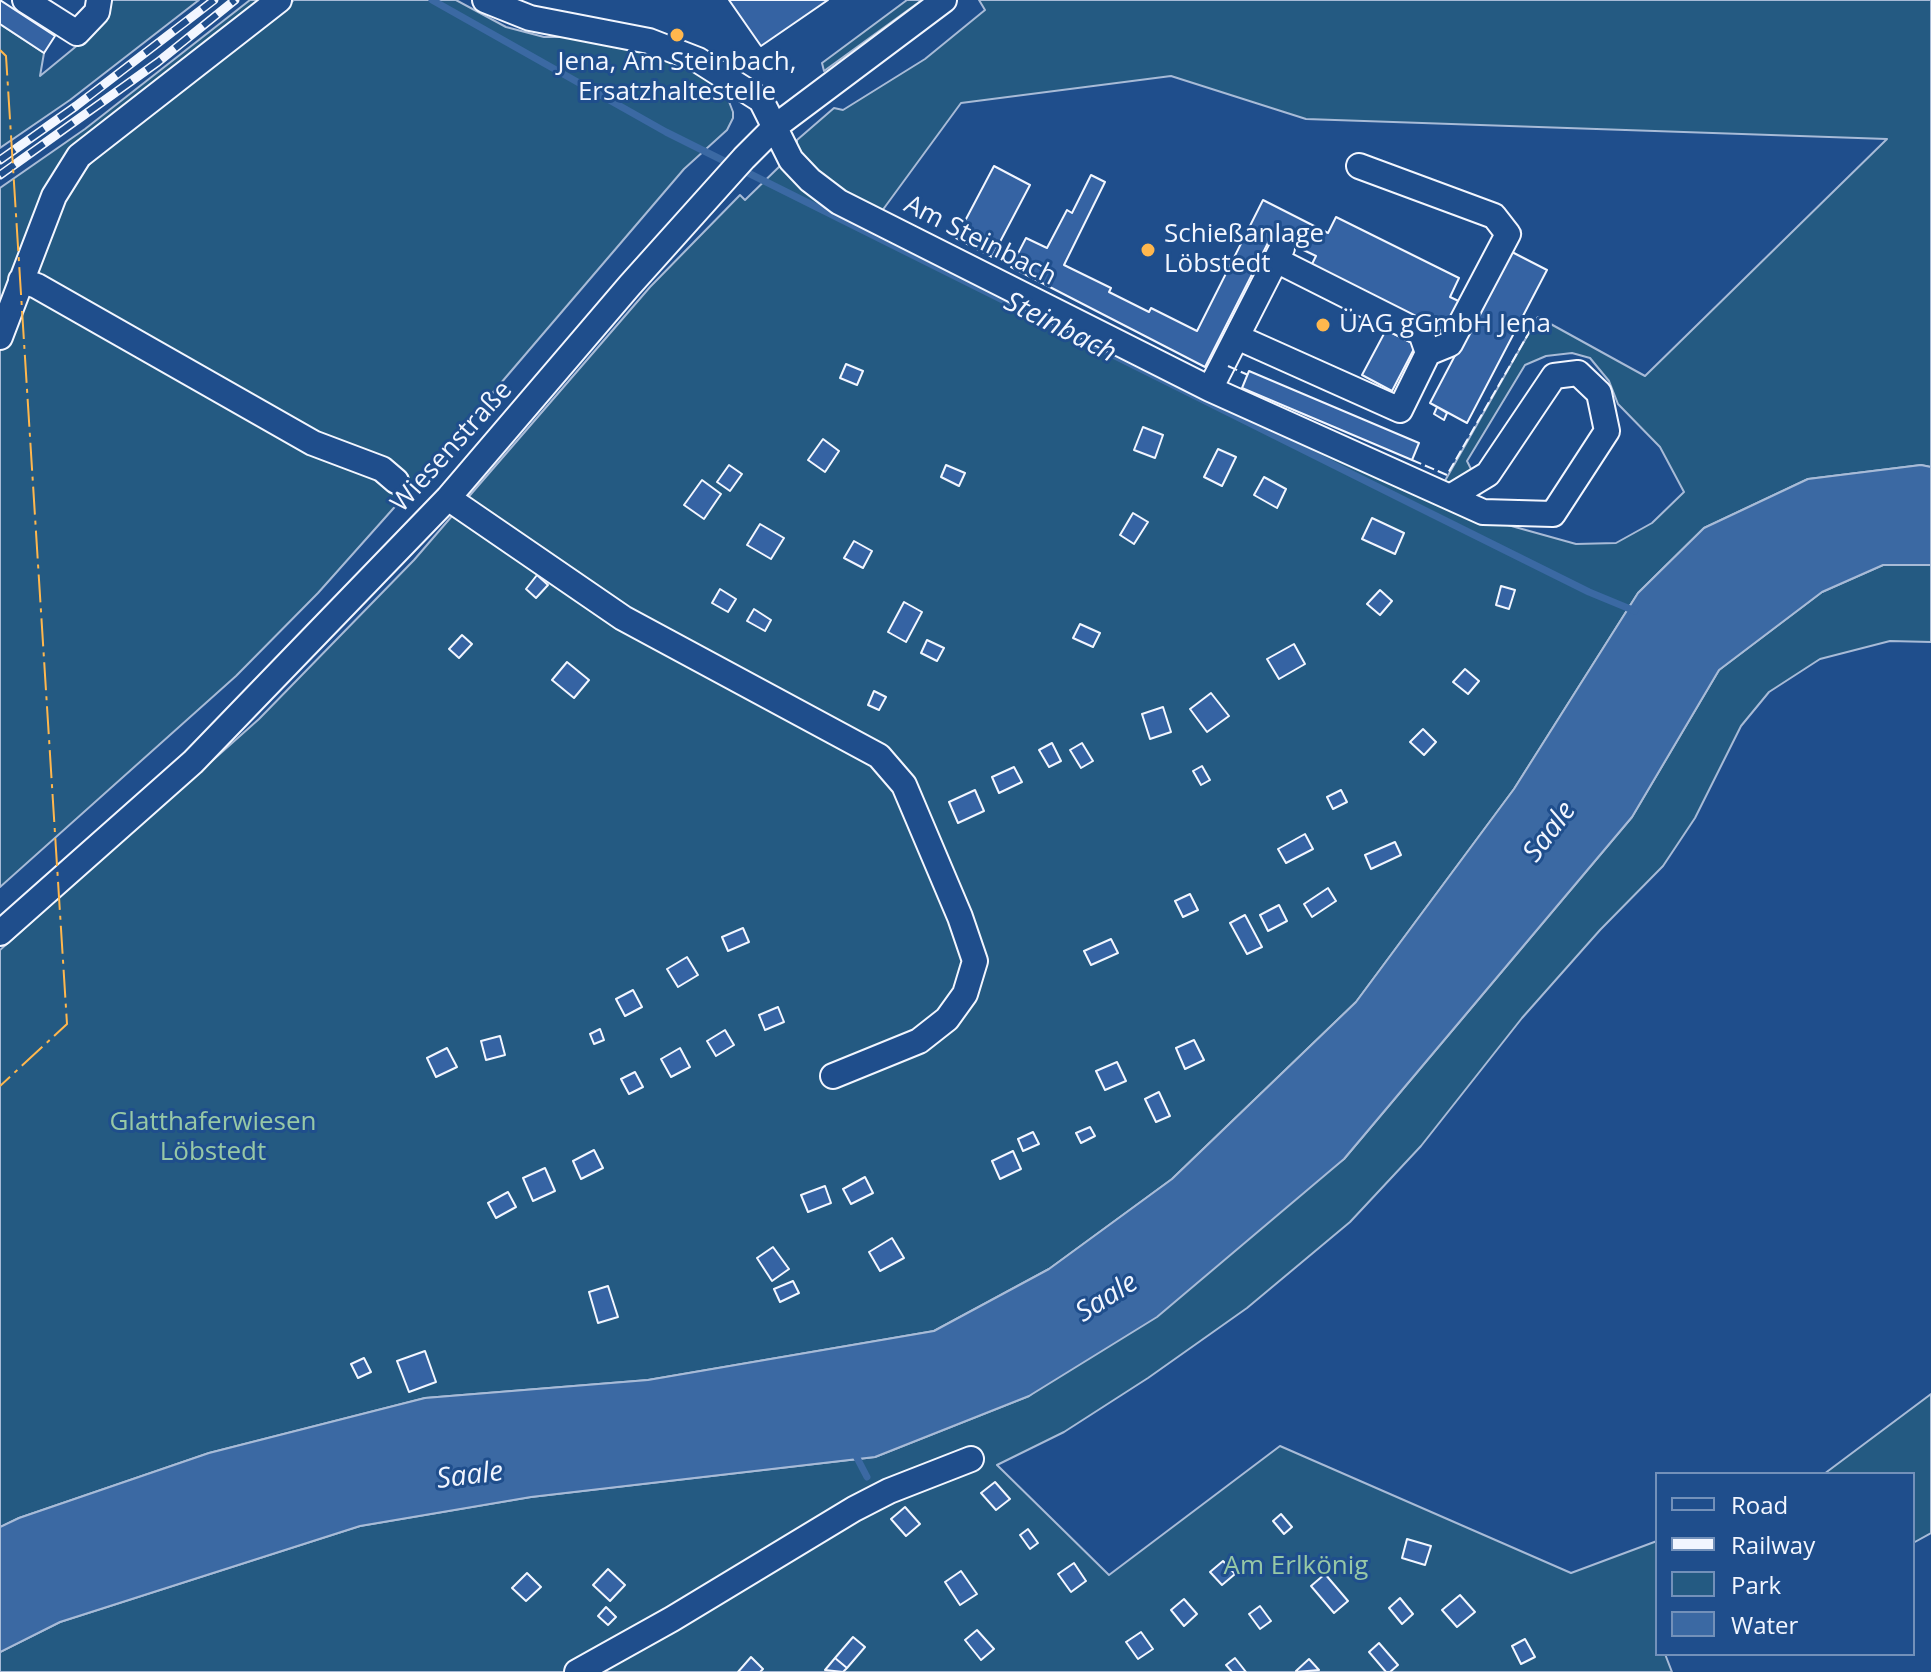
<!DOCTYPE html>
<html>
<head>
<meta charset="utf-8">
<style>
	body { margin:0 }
	#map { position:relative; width:1931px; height:1672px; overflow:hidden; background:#1f4e8c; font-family:"Open Sans",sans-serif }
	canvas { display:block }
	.legend { position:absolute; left:1655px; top:1472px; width:260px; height:184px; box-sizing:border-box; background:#1f4e8c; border:2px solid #7391ba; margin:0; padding:10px 14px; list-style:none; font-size:24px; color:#f2f6ff }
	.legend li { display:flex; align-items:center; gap:16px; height:40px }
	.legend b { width:40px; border:2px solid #7391ba }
</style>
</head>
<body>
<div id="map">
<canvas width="1931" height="1672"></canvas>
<ul class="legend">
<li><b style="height:10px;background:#1f4e8c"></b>Road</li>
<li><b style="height:10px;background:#f2f6ff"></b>Railway</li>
<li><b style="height:22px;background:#245a82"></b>Park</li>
<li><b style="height:22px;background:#3b69a3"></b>Water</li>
</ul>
</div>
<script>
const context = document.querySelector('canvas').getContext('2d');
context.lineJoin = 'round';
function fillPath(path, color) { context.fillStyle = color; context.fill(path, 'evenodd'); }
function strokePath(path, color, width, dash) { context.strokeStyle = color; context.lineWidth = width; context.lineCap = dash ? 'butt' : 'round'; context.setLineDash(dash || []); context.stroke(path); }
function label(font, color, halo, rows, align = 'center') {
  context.font = font + ' "Open Sans",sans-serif'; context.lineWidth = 6; context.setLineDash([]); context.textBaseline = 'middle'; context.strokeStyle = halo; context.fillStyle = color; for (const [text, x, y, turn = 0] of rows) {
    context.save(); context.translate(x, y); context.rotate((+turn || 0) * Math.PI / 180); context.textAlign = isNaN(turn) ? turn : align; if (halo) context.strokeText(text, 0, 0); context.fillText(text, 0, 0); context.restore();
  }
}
const green = new Path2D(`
	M107,0h92l-129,100 -70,48v-124l44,29 -4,23 39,-32z
	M250,0h12l-180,139 -23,25 -19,39 36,-23 24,-28 194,-152h162l50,27 38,10h23l43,7 58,14 55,28 10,26v6l-6,12 -43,39 -284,332 -82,92 -82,83 -236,211v-699l85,-59z
	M907,0h15l-98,71 -2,-8z
	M979,0h952v467l-10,-2 -113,14 -104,49 -66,65 -124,196 -158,213 -184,177 -123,90 -115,62 -286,49 -223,18 -216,55 -190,65 -19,9v-577l259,-231 155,-159 236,-273 90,-92 5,5 37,-36 25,25 33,21 297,152 317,148 122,34 40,-1 36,-20 32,-31 -24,-45 -42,-43 -9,-23 -19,-23 -18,-5 -26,3 -21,9 -58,96 5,10c-7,12 -17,15 -30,15l96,-169 107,59 242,-237 -581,-20 -135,-43 -210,27 -82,112 -52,-33 -30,-32v-10l37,-32 9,2 82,-51 60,-49z
	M1883,565h48v77l-41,-1 -70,18 -51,33 -28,34 -46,92 -32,48 -63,64 -78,88 -101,128 -71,76 -103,86 -99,70 -84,54 -67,33 112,110 171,-129 291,127 86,-32v113h8l7,18h-1672v-20l60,-30 300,-96 171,-29 344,-40 154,-61 315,-237 288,-342 87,-147 103,-78z
	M1931,1394v139l-18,10v-69h-89z`);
const water = new Path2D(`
	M1921,465l10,2v98h-48l-61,27 -103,78 -87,147 -288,342 -187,158 -128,79 -154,61 -344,40 -171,29 -300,96 -60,30v-125l19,-9 190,-65 216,-55 223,-18 286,-49 115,-62 123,-90 184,-177 158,-213 124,-196 66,-65 104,-49z`);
const stream = new Path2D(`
	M432,0l234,132 764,381 159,79 46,19
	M855,1454l12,23`);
const building = new Path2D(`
	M0,0l55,36 -11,17 -44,-29z
	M729,0h99l-67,46z
	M994,166l36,19 -38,72 -36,-19z
	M1091,175l14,7 -41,83 47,23 -2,4 40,20 2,-4 46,23 66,-131 65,33 8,-16 123,61 -9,19 15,7 -15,31 -139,-69 5,-10 -44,-21 -67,132 -194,-100 15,-29 21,10 20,-38 5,3z
	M1510,251l37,19 -80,153 -37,-20z
	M1386,330l30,15 -24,46 -30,-16z
	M846,364l17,7 -6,14 -17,-7z
	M1249,371l170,72 -7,17 -170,-72z
	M1437,407l10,6 -3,7 -10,-6z
	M1143,427l20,8 -8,23 -21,-8z
	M823,439l16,12 -14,21 -17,-12z
	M1218,449l18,8 -14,29 -18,-9z
	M729,465l13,9 -12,17 -13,-9z
	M946,465l19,8 -6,13 -18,-9z
	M1264,477l22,12 -9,19 -23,-13z
	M702,480l19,14 -17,25 -20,-14z
	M1133,513l15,9 -14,22 -14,-9z
	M1372,518l32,15 -9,21 -33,-15z
	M760,524l24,14 -13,21 -24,-14z
	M854,541l18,10 -9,17 -19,-10z
	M537,575l11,10 -12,13 -10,-9z
	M1501,586l14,4 -6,19 -13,-4z
	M720,589l16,10 -8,13 -16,-9z
	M1380,590l12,11 -12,14 -13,-11z
	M904,602l18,10 -16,30 -18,-10z
	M754,609l17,11 -6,11 -18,-10z
	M1080,624l20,9 -7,14 -20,-9z
	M462,635l10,9 -13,14 -10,-9z
	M927,640l17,8 -7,13 -16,-8z
	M1294,644l11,20 -26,15 -12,-20z
	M567,662l22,18 -15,18 -22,-18z
	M1465,669l14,12 -11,13 -15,-12z
	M874,691l12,6 -7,13 -11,-5z
	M1211,693l18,23 -22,16 -17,-23z
	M1163,707l8,25 -21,7 -8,-25z
	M1423,729l13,13 -12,13 -14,-13z
	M1052,743l9,18 -12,6 -10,-17z
	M1082,743l11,18 -12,7 -11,-18z
	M1202,766l8,14 -9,5 -8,-14z
	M1014,767l8,15 -23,11 -7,-16z
	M975,790l9,21 -26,12 -9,-21z
	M1341,790l6,12 -14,7 -6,-12z
	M1305,834l8,15 -27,14 -8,-14z
	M1395,842l6,13 -30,14 -6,-14z
	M1328,888l8,13 -24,16 -8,-13z
	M1190,894l8,16 -15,7 -8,-16z
	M1279,905l8,16 -19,10 -8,-16z
	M1245,915l17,32 -15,7 -17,-31z
	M743,928l6,14 -21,9 -6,-14z
	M1111,939l7,14 -27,12 -7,-14z
	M687,957l11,18 -20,12 -11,-18z
	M633,990l9,17 -17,9 -9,-17z
	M778,1007l6,15 -19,8 -6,-15z
	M600,1029l4,11 -10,4 -4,-10z
	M725,1030l9,15 -18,11 -9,-15z
	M500,1036l5,19 -19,5 -5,-19z
	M1194,1040l10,20 -19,9 -9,-21z
	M447,1048l10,19 -21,10 -9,-19z
	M680,1048l10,19 -19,10 -10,-18z
	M1117,1062l9,19 -21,9 -9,-19z
	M635,1072l8,15 -14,7 -8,-15z
	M1159,1092l11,24 -14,6 -11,-23z
	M1090,1127l5,9 -14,7 -5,-10z
	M1033,1132l6,12 -16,7 -5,-12z
	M594,1150l9,18 -22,11 -8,-18z
	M1013,1151l8,18 -21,10 -8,-18z
	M545,1168l10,23 -22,10 -10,-23z
	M865,1177l8,16 -22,11 -8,-15z
	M825,1186l6,17 -23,9 -7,-17z
	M508,1192l8,15 -20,11 -8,-15z
	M892,1238l12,20 -24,13 -11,-19z
	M773,1247l16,22 -17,12 -15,-23z
	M793,1281l6,12 -19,9 -6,-13z
	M608,1286l10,31 -20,6 -9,-31z
	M425,1351l11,31 -27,10 -12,-31z
	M364,1358l7,14 -13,6 -7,-14z
	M995,1482l15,17 -14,11 -15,-17z
	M905,1507l15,17 -14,12 -15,-17z
	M1281,1514l11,13 -8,7 -11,-13z
	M1028,1529l10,14 -8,6 -10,-14z
	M1407,1539l24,7 -6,19 -23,-7z
	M1223,1561l12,13 -13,11 -12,-13z
	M1074,1563l12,18 -15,11 -13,-18z
	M608,1569l17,16 -15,16 -17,-16z
	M961,1571l16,23 -17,11 -15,-23z
	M527,1573l14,14 -15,14 -14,-13z
	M1325,1574l23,27 -14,12 -23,-27z
	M1460,1595l15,17 -18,15 -15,-17z
	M1400,1598l13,16 -11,10 -13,-16z
	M1184,1599l13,15 -13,12 -13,-16z
	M1260,1606l11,15 -11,8 -11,-15z
	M606,1607l10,10 -8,8 -10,-9z
	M977,1630l17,19 -13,11 -16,-20z
	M1141,1632l12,17 -15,10 -12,-17z
	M853,1637l12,10 -18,21 -12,-10z
	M1525,1639l10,18 -14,7 -9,-18z
	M1379,1643l19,22 -8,7h-4l-17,-20z
	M751,1657l12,12 -3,3h-22z
	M835,1658l12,10 -4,4 -18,-2z
	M1235,1658l11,14h-14l-6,-7z
	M1309,1659l10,11 -23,2v-1z`);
const minor = new Path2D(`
	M25,0l52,33 20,-21 2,-12
	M485,0l45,18 119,23 49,19 63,40 30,60 19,20 29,22 371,187 273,123 70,2 54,-83 -8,-38 -21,-20 -24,3 -66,98 -38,23
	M1359,166l135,50 14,18 -58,110 -22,9
	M21,280l16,6 276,157 69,26 14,12
	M0,337l54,-141 25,-40 200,-156
	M1237,337l163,73 28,-57 -7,-20 -145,-73
	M1210,389l72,-141
	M448,498l175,120 256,138 25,29 56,132 15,44 -10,33 -18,25 -28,22 -86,35
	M0,933l193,-171 255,-264 182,-213 114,-127 32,-32 168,-126
	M577,1672l95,-53 182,-110 35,-18 82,-32`);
const rail = new Path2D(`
	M0,160l76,-54 138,-106
	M0,175l158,-113 77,-62`);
const fence = new Path2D(`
	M998,245l19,9
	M1228,366l20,9
	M1412,460l35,15 91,-158`);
const power = new Path2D(`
	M0,50l6,6 61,968 -67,62`);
const markers = [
	[677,35,8,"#ffb74d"],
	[1148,250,8,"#ffb74d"],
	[1323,325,8,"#ffb74d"]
];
const poiNames = [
	["Jena, Am Steinbach,",677,63,"center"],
	["Ersatzhaltestelle",677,93,"center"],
	["Schießanlage",1164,235],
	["Löbstedt",1164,265],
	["ÜAG gGmbH Jena",1339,325]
];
const streetNames = [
	["Am Steinbach",980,241,27],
	["Wiesenstraße",452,447,-48]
];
const parkNames = [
	["Glatthaferwiesen",213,1123],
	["Löbstedt",213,1153],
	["Am Erlkönig",1296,1567]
];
const waterNames = [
	["Steinbach",1060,328,27],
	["Saale",1550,832,-53],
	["Saale",1107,1298,-32],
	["Saale",470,1476,-7]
];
fillPath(green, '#245a82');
strokePath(green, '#a8bbd7', 2);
fillPath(water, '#3b69a3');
strokePath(water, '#a8bbd7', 2);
strokePath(stream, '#3b69a3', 7);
fillPath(building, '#3563a3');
strokePath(building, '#f2f6ff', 2);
strokePath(minor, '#f2f6ff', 28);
strokePath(minor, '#1f4e8c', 24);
strokePath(rail, '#f2f6ff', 9);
strokePath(rail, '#1f4e8c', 6, [18]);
strokePath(fence, '#f2f6ff', 2, [10, 4]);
strokePath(power, '#ffb74d', 2, [28, 6, 4, 6]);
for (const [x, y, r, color] of markers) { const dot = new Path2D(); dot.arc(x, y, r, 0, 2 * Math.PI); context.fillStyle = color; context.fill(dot); strokePath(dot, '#1f4e8c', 3); }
label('26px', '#f2f6ff', '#1f4e8c', poiNames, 'left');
label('26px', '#f2f6ff', '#1f4e8c', streetNames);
label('26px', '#97c8a6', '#1f4e8c', parkNames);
label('italic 28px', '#f2f6ff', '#1f4e8c', waterNames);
</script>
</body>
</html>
